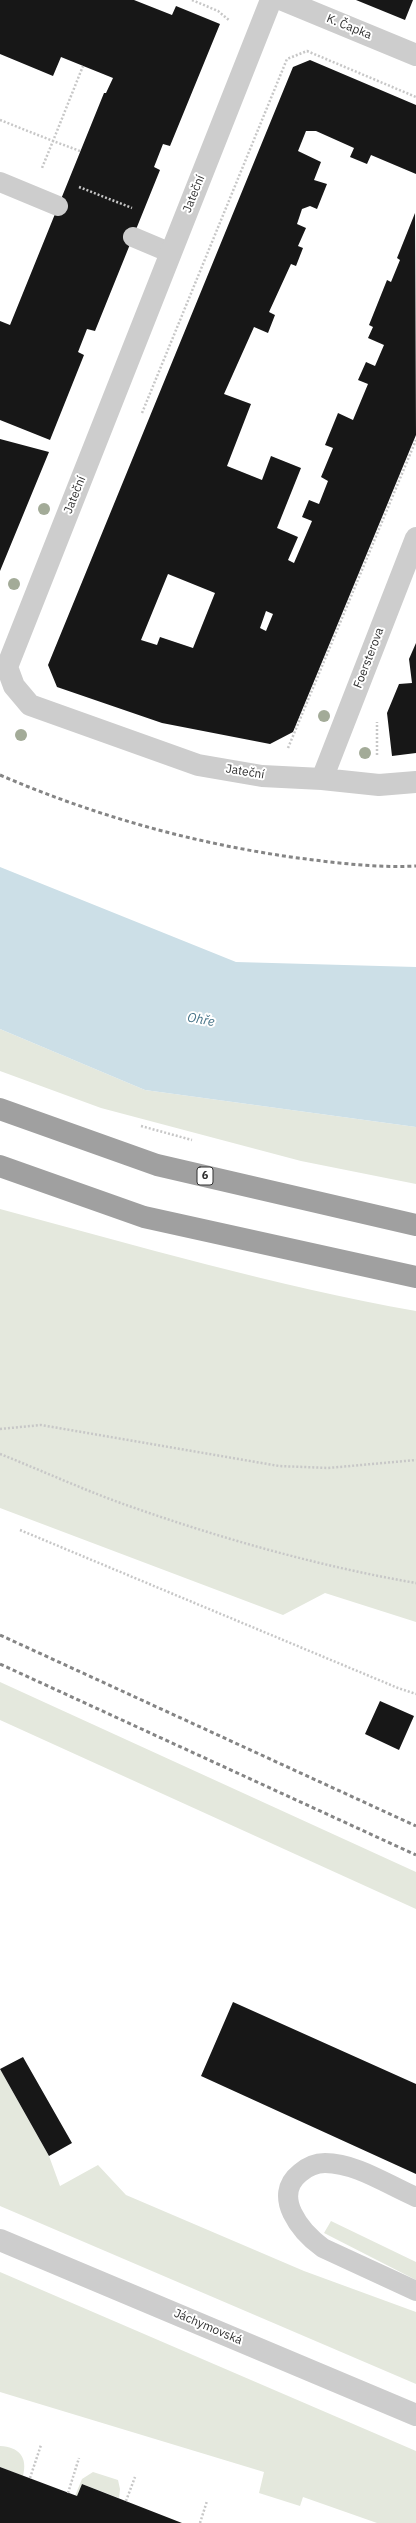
<!DOCTYPE html>
<html>
<head>
<meta charset="utf-8">
<style>
	body { margin:0 }
	canvas { display:block; background:#fff }
</style>
</head>
<body>
<canvas width="416" height="2523"></canvas>
<script>
const context = document.querySelector('canvas').getContext('2d');
context.lineJoin = 'round';
function fillPath(path, color) { context.fillStyle = color; context.fill(path, 'evenodd'); }
function strokePath(path, color, width, dash) { context.strokeStyle = color; context.lineWidth = width; context.lineCap = dash ? 'butt' : 'round'; context.setLineDash(dash || []); context.stroke(path); }
function label(font, color, halo, rows, align = 'center') {
  context.font = font + ' "IBM Plex Sans",sans-serif'; context.lineWidth = 4; context.setLineDash([]); context.textBaseline = 'middle'; context.strokeStyle = halo; context.fillStyle = color; for (const [text, x, y, turn = 0] of rows) {
    context.save(); context.translate(x, y); context.rotate((+turn || 0) * Math.PI / 180); context.textAlign = isNaN(turn) ? turn : align; if (halo) context.strokeText(text, 0, 0); context.fillText(text, 0, 0); context.restore();
  }
}
const green = new Path2D(`
	M0,1029l145,61 271,37v57l-115,-23 -200,-53 -101,-37z
	M0,1209c138,37 275,77 416,102v311l-91,-29 -42,22 -283,-107z
	M0,1682l416,190v37l-416,-189z
	M0,2069l49,87 11,30 38,-21 28,30 178,76 112,41v72l-416,-178z
	M331,2221l85,41v18l-92,-47z
	M0,2272l416,179v72h-39l-74,-26 -3,9 -41,-13 5,-21 -264,-80z
	M0,2446c19,1 28,11 23,30l-23,-9z
	M93,2472l25,8 2,9 -1,9 -37,-14 -5,12h-2l7,-17z`);
const water = new Path2D(`
	M0,867l236,95 180,5v160l-271,-37 -145,-61z`);
const building = new Path2D(`
	M0,0h134l38,15 4,-9 44,18 -50,122 -7,-2 -9,23 6,3 -65,161 -8,-2 -9,23 6,3 -34,85 -50,-20v-99l10,4 94,-232h2l7,-15 -52,-21 -8,19 -53,-22z
	M356,0h57l-8,20z
	M310,60l106,45v69l-45,-19 -4,9 -17,-7 4,-9 -38,-17h-10l-8,20 23,11 -7,18 13,4 -10,25 -7,-3 -8,3 -5,15 9,4 -8,18 5,2 -7,18 -5,-2 -22,48 6,3 -7,18 -14,-6 -30,67 27,10 -24,62 35,14 9,-24 30,12 -24,60 21,9 -10,23 6,3 18,-42 -10,-4 7,-17 10,4 9,-23 -7,-4 12,-29 -8,-3 13,-32 15,7 15,-36 -10,-4 8,-18 9,4 9,-21 -16,-7 5,-11 -4,-2 18,-45 4,2 9,-22 -3,-2 18,-45 1,222 -123,297 -23,12 -108,-21 -105,-36 -9,-22 245,-598zM168,574l47,19 -22,55 -33,-11 -3,8 -16,-5zM266,611l7,3 -7,17 -6,-3z
	M0,439l49,13 -49,119z
	M416,643v110l-24,3 -5,-43 12,-29 13,-1 -3,-24z
	M380,1701l34,15 -15,34 -34,-16z
	M233,2002l183,82v90l-215,-98z
	M23,2057l49,86 -23,13 -49,-87z
	M0,2467l77,29 5,-12 100,39h-182z`);
const path = new Path2D(`
	M192,0l26,11 12,10
	M0,120l53,21 -11,27
	M80,151l-27,-10 30,-75
	M79,187l53,21
	M142,413l145,-354 20,-8 109,46
	M288,748l128,-308
	M377,755v-33
	M141,1126l51,14
	M0,1429l41,-4 238,41 49,2 88,-8
	M0,1454c43,17 86,37 129,52 94,33 189,60 287,77
	M20,1530l378,158 18,6
	M30,2478l11,-33
	M68,2493l11,-35
	M126,2501l9,-24
	M200,2523l7,-22`);
const service = new Path2D(`
	M0,182l58,24
	M133,237l38,16
	M416,2197c-28,-12 -60,-34 -91,-34 -10,0 -17,3 -25,10 -29,23 1,59 23,75l93,43`);
const minor = new Path2D(`
	M271,0l-264,667 7,19 16,19 168,60 64,11 60,3 57,6 37,-3
	M283,0l133,55
	M322,779l94,-241`);
const tertiary = new Path2D(`
	M0,2240l416,175`);
const trunk = new Path2D(`
	M0,1109l157,56 259,60
	M0,1166l144,51 272,60`);
const rail = new Path2D(`
	M0,775c95,41 196,69 298,83 39,5 79,10 118,8
	M0,1635l416,191
	M0,1664l416,191`);
const trees = [
	[44,509],
	[14,584],
	[324,716],
	[21,735],
	[365,753]
];
const shields = [
	[205,1176,16]
];
const shieldNames = [
	["6",205,1176]
];
const streetNames = [
	["K. Čapka",349,27,22],
	["Jateční",194,194,-68],
	["Jateční",75,495,-68],
	["Foersterova",369,658,-69],
	["Jateční",245,772,9],
	["Jáchymovská",208,2327,23]
];
const waterNames = [
	["Ohře",201,1020,10]
];
fillPath(green, '#e4e8dd');
fillPath(water, '#ccdfe7');
fillPath(building, '#171717');
strokePath(path, '#c7c7c7', 2.5, [2, 2]);
strokePath(service, '#cdcdcd', 20);
strokePath(minor, '#cdcdcd', 22);
strokePath(tertiary, '#cdcdcd', 22);
strokePath(trunk, '#a0a0a0', 22);
strokePath(rail, '#858585', 3, [4, 3]);
context.fillStyle = '#a3ab98';
for (const [x, y] of trees) { context.beginPath(); context.arc(x, y, 6, 0, 2 * Math.PI); context.fill(); }
for (const [x, y, w] of shields) { const box = new Path2D(); box.roundRect(x - w / 2, y - 9, w, 18, 3); context.fillStyle = '#fff'; context.fill(box); strokePath(box, '#303030', 1); }
label('bold 11px', '#303030', null, shieldNames);
label('12px', '#303030', '#fff', streetNames);
label('italic 13px', '#487589', '#fff', waterNames);
</script>
</body>
</html>
